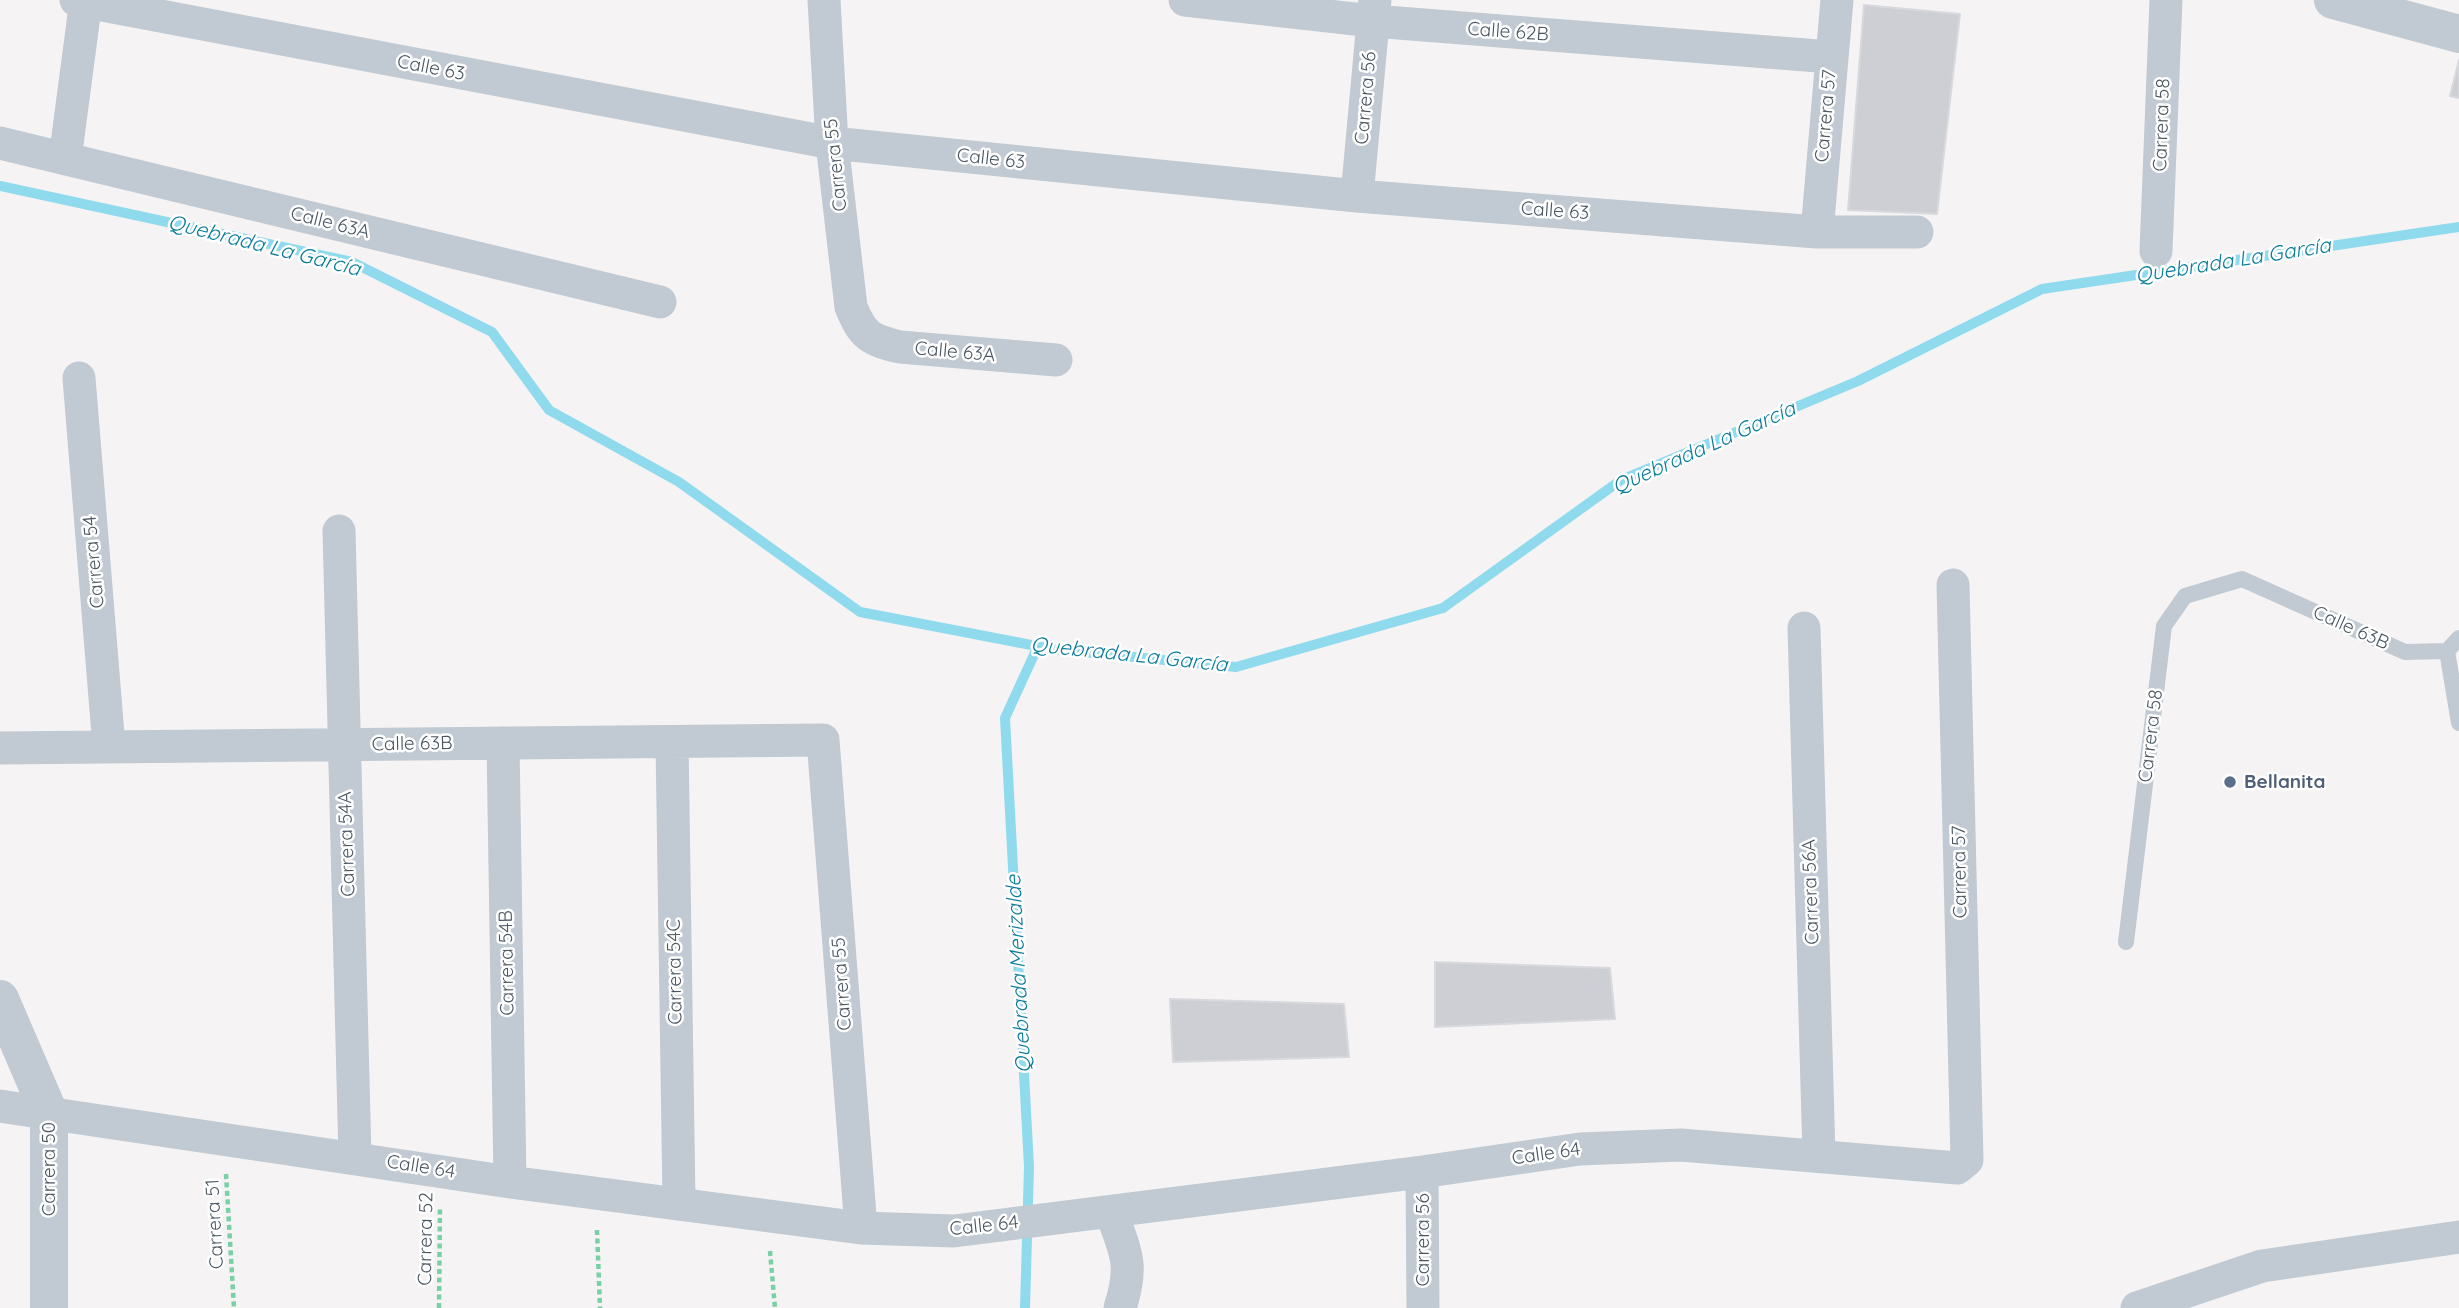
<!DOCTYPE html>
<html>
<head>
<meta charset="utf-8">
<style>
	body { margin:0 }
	canvas { display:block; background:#f5f3f3 }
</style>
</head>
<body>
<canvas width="2459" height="1308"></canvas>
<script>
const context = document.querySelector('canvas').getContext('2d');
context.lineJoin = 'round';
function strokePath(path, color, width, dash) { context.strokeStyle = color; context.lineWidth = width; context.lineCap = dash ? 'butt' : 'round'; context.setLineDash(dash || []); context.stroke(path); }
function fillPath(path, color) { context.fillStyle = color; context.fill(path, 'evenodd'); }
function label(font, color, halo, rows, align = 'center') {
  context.font = font + ' Quicksand,sans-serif'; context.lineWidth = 5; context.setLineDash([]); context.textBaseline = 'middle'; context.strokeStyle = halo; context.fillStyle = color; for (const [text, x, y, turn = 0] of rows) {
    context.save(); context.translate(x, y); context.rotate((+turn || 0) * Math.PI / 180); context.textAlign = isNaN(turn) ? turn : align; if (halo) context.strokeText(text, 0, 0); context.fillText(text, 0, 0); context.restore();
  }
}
const stream = new Path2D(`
	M0,186l352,76 140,70 57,78 130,72 181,130 192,37 184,18 207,-59 178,-128 237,-99 184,-92 417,-62
	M1025,1308l4,-141 -24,-449 33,-72`);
const building = new Path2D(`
	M1864,5l96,9 -23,200 -89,-4z
	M2459,60v38l-9,-2z
	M1435,962l175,6 5,51 -180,8z
	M1170,999l174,5 5,53 -176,5z`);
const path = new Path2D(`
	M226,1174l8,134
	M597,1230l3,78
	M770,1251l5,57
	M439,1308l1,-102`);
const service = new Path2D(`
	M2447,651l12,72
	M2126,942l38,-316 21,-30 57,-17 163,73 42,-1 12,-13`);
const minor = new Path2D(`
	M76,0l756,143 525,53 460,36h100
	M824,0l8,143 19,164c12,29 19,33 49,40l156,13
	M1185,0l188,21 458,36
	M0,143l660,159
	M65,159l21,-159
	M1357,196l18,-196
	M1817,232l20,-232
	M2156,251l10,-251
	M79,378l30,369
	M339,531l16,627
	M1804,628l15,528
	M672,742l7,460
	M503,743l7,439
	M0,748l823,-8 38,488
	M0,1106l510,76 351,46 93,3 468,-59 158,-23 101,-4 276,23 10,-8 -14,-575
	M1422,1172l1,136
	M1111,1212c15,41 23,52 9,96
	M2137,1308l125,-42 197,-29`);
const tertiary = new Path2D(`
	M2333,0l126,34
	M0,999l49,114v195`);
const markers = [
	[2230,782,7,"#5c6f8a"]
];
const streetNames = [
	["Calle 62B",1508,32,4],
	["Calle 63",431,68,11],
	["Carrera 56",1366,98,-85],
	["Carrera 57",1826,116,-85],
	["Carrera 58",2162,125,-88],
	["Calle 63",991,159,6],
	["Carrera 55",836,165,-96],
	["Calle 63",1555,211,4],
	["Calle 63A",330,223,14],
	["Calle 63A",955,352,5],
	["Carrera 54",94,562,-95],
	["Calle 63B",2351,628,24],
	["Carrera 58",2151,736,-83],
	["Calle 63B",412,744,-1],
	["Carrera 54A",347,844,-92],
	["Carrera 57",1960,872,-91],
	["Carrera 56A",1811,892,-92],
	["Carrera 54B",507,963,-91],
	["Carrera 54C",675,972,-91],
	["Carrera 55",842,984,-94],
	["Calle 64",1546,1154,-8],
	["Calle 64",421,1167,9],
	["Carrera 50",49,1169,-90],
	["Carrera 51",215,1224,-93],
	["Calle 64",984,1226,-6],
	["Carrera 52",426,1239,-89],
	["Carrera 56",1423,1240,-90]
];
const serviceNames = [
	["Bellanita",2244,782]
];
const waterNames = [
	["Quebrada La García",264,246,14],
	["Quebrada La García",2233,261,-9],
	["Quebrada La García",1704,448,-24],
	["Quebrada La García",1129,655,6],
	["Quebrada Merizalde",1019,974,-93]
];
strokePath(stream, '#90daee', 10);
fillPath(building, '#cdcfd5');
strokePath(building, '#d7d9de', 2);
strokePath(path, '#7ad0a6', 4.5, [5, 3.5]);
strokePath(service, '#c1cad2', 16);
strokePath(minor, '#c1cad2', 33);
strokePath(tertiary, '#c1cad2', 38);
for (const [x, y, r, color] of markers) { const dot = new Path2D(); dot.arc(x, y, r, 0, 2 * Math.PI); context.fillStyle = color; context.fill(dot); strokePath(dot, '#fff', 2.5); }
label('19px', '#4a5661', '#fff', streetNames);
label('bold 19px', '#4e5e75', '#fff', serviceNames, 'left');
label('italic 21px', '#0c7c9b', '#fff', waterNames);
</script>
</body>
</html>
